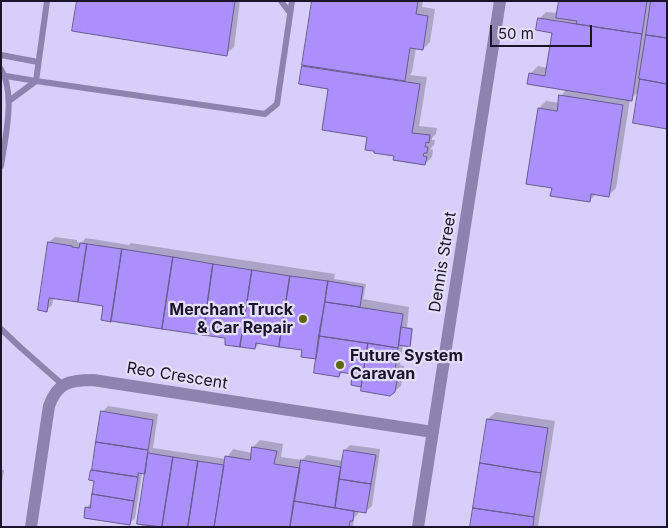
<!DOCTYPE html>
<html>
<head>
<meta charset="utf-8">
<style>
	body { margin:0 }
	#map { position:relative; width:668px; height:528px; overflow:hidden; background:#e3def8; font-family:Inter,sans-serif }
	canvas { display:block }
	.frame { position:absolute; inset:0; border:2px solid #1a142a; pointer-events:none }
	.scale { position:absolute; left:490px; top:25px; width:102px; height:22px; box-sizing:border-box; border:2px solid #1a142a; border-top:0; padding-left:6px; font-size:15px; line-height:18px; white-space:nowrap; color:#1a142a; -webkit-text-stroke:4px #e3def8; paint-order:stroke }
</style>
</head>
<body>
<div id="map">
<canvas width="668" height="528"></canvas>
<div class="frame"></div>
<div class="scale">50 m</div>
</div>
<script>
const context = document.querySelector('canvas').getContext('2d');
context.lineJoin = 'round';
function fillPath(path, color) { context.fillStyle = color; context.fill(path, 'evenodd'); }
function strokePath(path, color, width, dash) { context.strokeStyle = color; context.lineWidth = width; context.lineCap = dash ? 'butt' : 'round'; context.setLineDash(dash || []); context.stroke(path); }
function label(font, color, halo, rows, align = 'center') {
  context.font = font + ' Inter,sans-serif'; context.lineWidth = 4.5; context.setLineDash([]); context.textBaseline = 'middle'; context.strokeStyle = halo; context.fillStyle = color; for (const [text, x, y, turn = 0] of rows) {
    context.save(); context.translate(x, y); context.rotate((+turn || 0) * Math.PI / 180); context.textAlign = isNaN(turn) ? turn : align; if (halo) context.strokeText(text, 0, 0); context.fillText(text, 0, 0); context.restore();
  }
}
const built = new Path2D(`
	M1,1h666v526h-666z`);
const shadow = new Path2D(`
	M78,1h162l-6,46 -8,7z
	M313,1h110l-1,6 13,2 -5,33 -7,7 -7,-1 -4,24 -2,3 17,2 -8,49 18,2 -1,6 -4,4v2h3l-1,5 -4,4 3,1 -1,7 -7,7 -30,-9 -65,-67 -27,-21 3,-3z
	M560,1h107l-28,91 -9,7 -14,89 -8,8 -12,-2 -7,7 -36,-14 -14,-79 7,-7 13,2 2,-7 6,-7 -37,-15 8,-8 10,2 6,-36 -15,-13 7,-7 12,1z
	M55,237l22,3v2l4,1 5,-5 43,7 2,-2 204,31 -1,5 32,5 -3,15 46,8 -2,20 6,1 -2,16 -2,1 -6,-1 -3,21 4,1 -3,20 -6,5 -43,-7 2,-11 -10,-2 -5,5 -21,-21 -15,-6 -43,-6 -5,5 -28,-11 -122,-32 -51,-8 -2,8 -5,5 2,-68z
	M108,406l50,8 -5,34 73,11 7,-10 19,4 1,-6 7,-7 23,4 -2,13 21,3 5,-5 36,6 2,-11 5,-5 30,4 -8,57 -6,5 -7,-1 -1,4 -4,4 -1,9h-213l4,-4 2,-50h-4l-7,45 -5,5 -44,-15 6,-6 4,-22 -5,-1 11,-67z
	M496,412l59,9 -17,106h-66l16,-108z
	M1,470h3l-3,17z`);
const building = new Path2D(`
	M77,1h158l-8,55 -155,-25z
	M312,1h106l-2,13 12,2 -5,34 -13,-2 -5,33 -103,-16z
	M559,1h88l-5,33 -66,-10 1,-3 -21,-3z
	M651,1h16v37l-21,-3z
	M538,18l104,16 -10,67 -105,-17 2,-11 16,3 7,-43 -16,-3z
	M646,35l21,3v46l-28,-5z
	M302,66l118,18 -8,49 18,2 -1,8 -3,-1 -1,5h3l-1,6h-3l-1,3 4,1 -2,8 -32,-5 1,-4 -20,-3v-2l-9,-1 2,-13 -45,-7 6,-41 -29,-5z
	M640,79l27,5v45l-34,-6z
	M559,95l64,10 -14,92 -18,-3 -1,8 -40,-6 2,-8 -26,-4 12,-76 19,3z
	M48,242l24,4v1l7,1 1,-5 7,1 -9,58 -29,-4 -2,14 -9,-2z
	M87,244l35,5 -11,73 -10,-2 2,-14 -25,-4z
	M122,249l51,8 -11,72 -51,-8z
	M173,257l40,7 -10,71 -41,-6z
	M213,264l39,6 -12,77 -15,-2v-7l-22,-3z
	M252,270l38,6 -11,71 -23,-4 -1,6 -15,-2z
	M290,276l38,5 -12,78 -15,-2 1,-7 -23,-3z
	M328,281l35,6 -3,20 -35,-5z
	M325,302l78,12 -5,34 -79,-12z
	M401,327l11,2 -2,18 -11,-2z
	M319,336l49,7 -7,44 -10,-2 1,-11 -12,-2 -1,5 -25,-4z
	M368,343l30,5 -3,22 4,1 -4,21 -5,4 -29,-5z
	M101,411l52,9 -5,30 -52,-8z
	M487,419l61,9 -7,45 -61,-10z
	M96,442l52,8 -3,24 -7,-1v4l-46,-7z
	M252,447l25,4 -3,13 26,4 -10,59h-76l11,-71 25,4z
	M344,450l32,5 -5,29 -32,-5z
	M148,453l25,4 -11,70 -25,-3z
	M173,457l25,4 -10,66h-26z
	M301,460l40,7 -6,41 -41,-7z
	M198,461l26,4 -10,62h-26z
	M480,463l61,10 -7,44 -61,-9z
	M91,470l47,7 -4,24 -42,-7 2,-13 -5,-1z
	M339,479l32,5 -5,29 -31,-5z
	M92,494l42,7 -4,24 -46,-7 1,-11 5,1z
	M294,501l60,10 -1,10h-3l-1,6h-59z
	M473,508l61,9 -1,10h-63z`);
const service = new Path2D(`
	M281,1l9,12
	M1,55l37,7
	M1,69c15,25 4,69 0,97
	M6,76l30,5 11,-80
	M9,101l27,-20 229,33 12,-10 15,-103
	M1,329l19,18 43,38`);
const minor = new Path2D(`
	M31,527l18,-121c8,-23 20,-26 44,-26l340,52
	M418,527l82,-526`);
const markers = [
	[303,319,5,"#5f6606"],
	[340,365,5,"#5f6606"]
];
const streetNames = [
	["Dennis Street",443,262,-81],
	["Reo Crescent",177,376,9]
];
const poiNames = [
	["Merchant Truck",293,310],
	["& Car Repair",293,328],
	["Future System",350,356,"left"],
	["Caravan",350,374,"left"]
];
fillPath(built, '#d7cef9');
fillPath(shadow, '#0003');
fillPath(building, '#ab8ffa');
strokePath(building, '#685b93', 1);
strokePath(service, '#8d83b0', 6);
strokePath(minor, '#8d83b0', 12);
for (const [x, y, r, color] of markers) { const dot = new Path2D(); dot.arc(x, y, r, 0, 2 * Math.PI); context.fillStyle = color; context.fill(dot); strokePath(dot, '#e3def8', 2); }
label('16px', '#1a142a', '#e3def8', streetNames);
label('bold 16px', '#1a142a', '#e3def8', poiNames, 'right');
</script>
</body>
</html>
